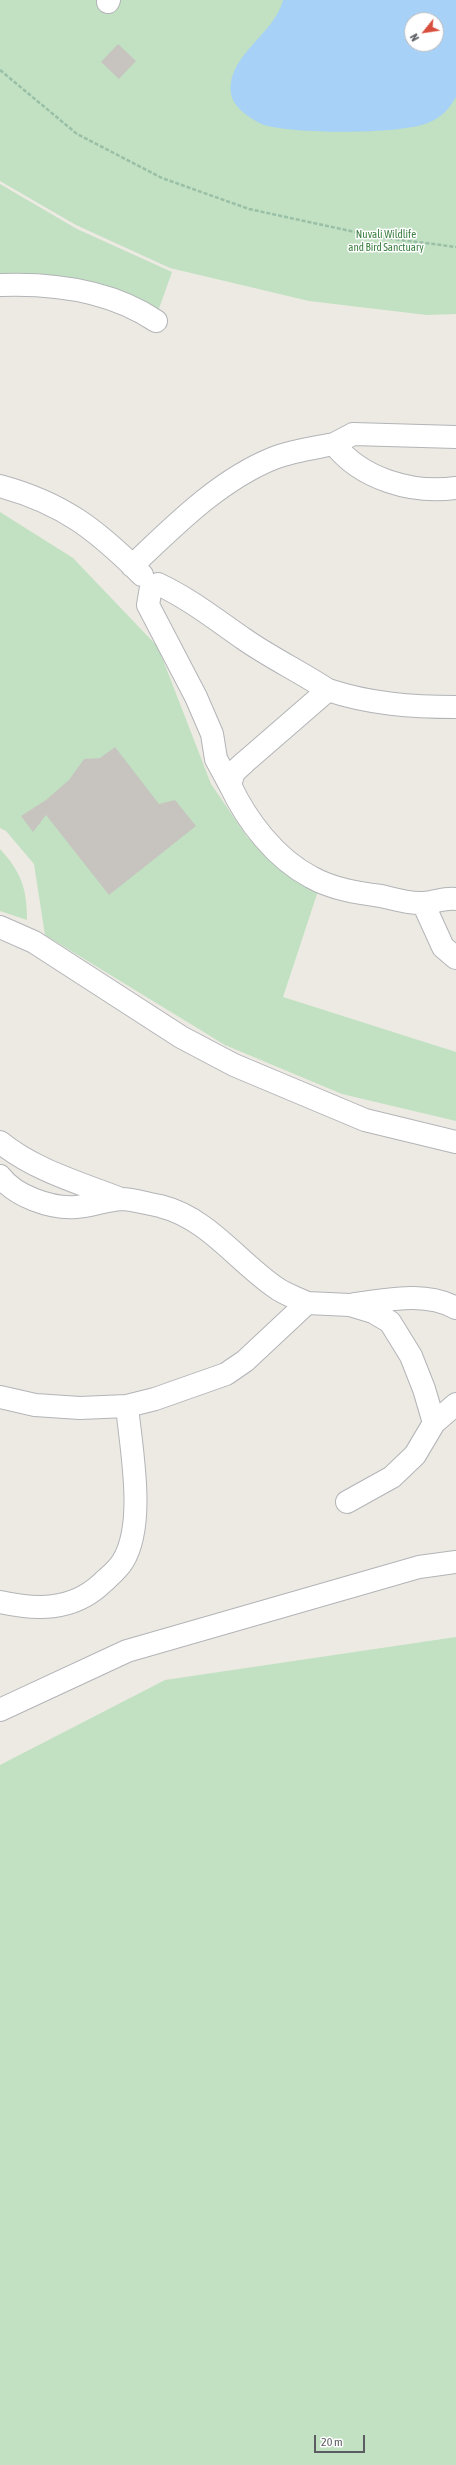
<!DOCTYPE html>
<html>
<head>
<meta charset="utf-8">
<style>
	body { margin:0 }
	#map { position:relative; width:456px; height:2465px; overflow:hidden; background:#eceae2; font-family:"Asap Condensed",sans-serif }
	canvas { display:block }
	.north { position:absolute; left:404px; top:12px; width:40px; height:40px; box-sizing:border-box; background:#fff; border:1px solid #bdbec0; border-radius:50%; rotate:240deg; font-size:11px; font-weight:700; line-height:16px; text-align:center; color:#5b5d62 }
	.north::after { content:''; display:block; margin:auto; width:14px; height:18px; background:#d84e3c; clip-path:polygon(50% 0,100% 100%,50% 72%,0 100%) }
	.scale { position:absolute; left:314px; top:2435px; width:51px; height:18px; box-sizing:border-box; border:2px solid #5b5d62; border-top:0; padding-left:5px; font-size:12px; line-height:14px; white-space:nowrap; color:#5b5d62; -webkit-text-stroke:3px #fff; paint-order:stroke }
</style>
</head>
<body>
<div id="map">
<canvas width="456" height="2465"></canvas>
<div class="north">N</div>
<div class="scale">20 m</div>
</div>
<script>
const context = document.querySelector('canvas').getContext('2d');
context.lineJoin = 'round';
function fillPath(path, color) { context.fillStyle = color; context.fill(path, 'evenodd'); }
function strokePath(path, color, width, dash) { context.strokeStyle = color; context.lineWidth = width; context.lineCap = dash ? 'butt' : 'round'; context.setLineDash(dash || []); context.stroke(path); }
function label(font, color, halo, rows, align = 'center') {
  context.font = font + ' "Asap Condensed",sans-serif'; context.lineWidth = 3; context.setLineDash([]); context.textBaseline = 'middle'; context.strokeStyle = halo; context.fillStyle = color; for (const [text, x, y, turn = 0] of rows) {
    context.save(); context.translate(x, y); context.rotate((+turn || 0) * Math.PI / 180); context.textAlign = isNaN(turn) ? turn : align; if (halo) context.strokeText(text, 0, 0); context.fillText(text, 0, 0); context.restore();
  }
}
const green = new Path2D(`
	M0,0h456v314l-29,1 -118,-14 -139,-33 -94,-43 -76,-44zM412,20h24v24h-24z
	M0,184l77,45 95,43 -15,42 -157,-36z
	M0,512l73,46 85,89 53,137 37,54 70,53 -35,106 173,55v69l-114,-27 -117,-49 -180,-110 -11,-71 -28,-33 -6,-3z
	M0,849c21,23 27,39 27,71l-27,-9z
	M456,1637v828h-456v-700l165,-85z`);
const water = new Path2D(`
	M283,0h173v97c-6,11 -14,20 -26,25 -27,13 -136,12 -166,3 -12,-5 -32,-18 -33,-32 -4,-38 43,-58 52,-93zM412,20h24v24h-24z`);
const building = new Path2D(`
	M118,44l18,17 -17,18 -18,-17z
	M115,747l44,57 16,-4 21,26 -87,69 -63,-80 -13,17 -12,-16 25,-16 23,-20 15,-21 16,-1z`);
const path = new Path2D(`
	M0,70l77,64 85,44 87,31 129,28 78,10`);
const minor = new Path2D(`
	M108,2l1,-2
	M0,285c54,-2 110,5 156,36
	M334,444l19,-10 103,3
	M0,486c63,17 97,44 142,89
	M132,566c42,-40 87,-86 142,-108 18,-7 40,-10 60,-14 27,35 78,50 122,44
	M158,584c32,15 57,35 86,55 27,19 57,33 84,51l-83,72 -11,10 -4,13 -14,-26 -4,-25 -16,-37 -48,-92 3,-18z
	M328,690c42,14 84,17 128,17
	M230,785c17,36 45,73 81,92 21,12 47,16 70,19 13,3 29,8 42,7 11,0 22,-6 33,-4
	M423,903l20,44 13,11
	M0,927l34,15 147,95 53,28 131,55 91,22
	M0,1142c34,28 80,41 121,57
	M0,1176c15,20 51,33 76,31 15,-1 30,-7 45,-8 12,0 27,5 39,7 48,12 76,54 115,81 9,7 22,11 32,16l-62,58 -19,13 -71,25 -28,7 -47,2 -45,-3 -35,-8
	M307,1303l43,2 23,7 17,10 21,34 13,33 10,34
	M355,1304c33,-4 70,-13 101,4
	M347,1502l45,-25 23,-22 19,-32 22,-19
	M0,1602c36,8 71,9 100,-17 7,-7 18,-15 23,-24 23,-38 8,-112 4,-155
	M0,1710l127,-59 292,-84 37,-5`);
const parkNames = [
	["Nuvali Wildlife",386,235],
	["and Bird Sanctuary",386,248]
];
fillPath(green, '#c1e1c2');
fillPath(water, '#a7d1f7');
fillPath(building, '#c7c4c0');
strokePath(minor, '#b3b4b8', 24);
strokePath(path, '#99bfa6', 2.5, [4, 2]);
strokePath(minor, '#fff', 22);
label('11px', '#3c7f42', '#fff', parkNames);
</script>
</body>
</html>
